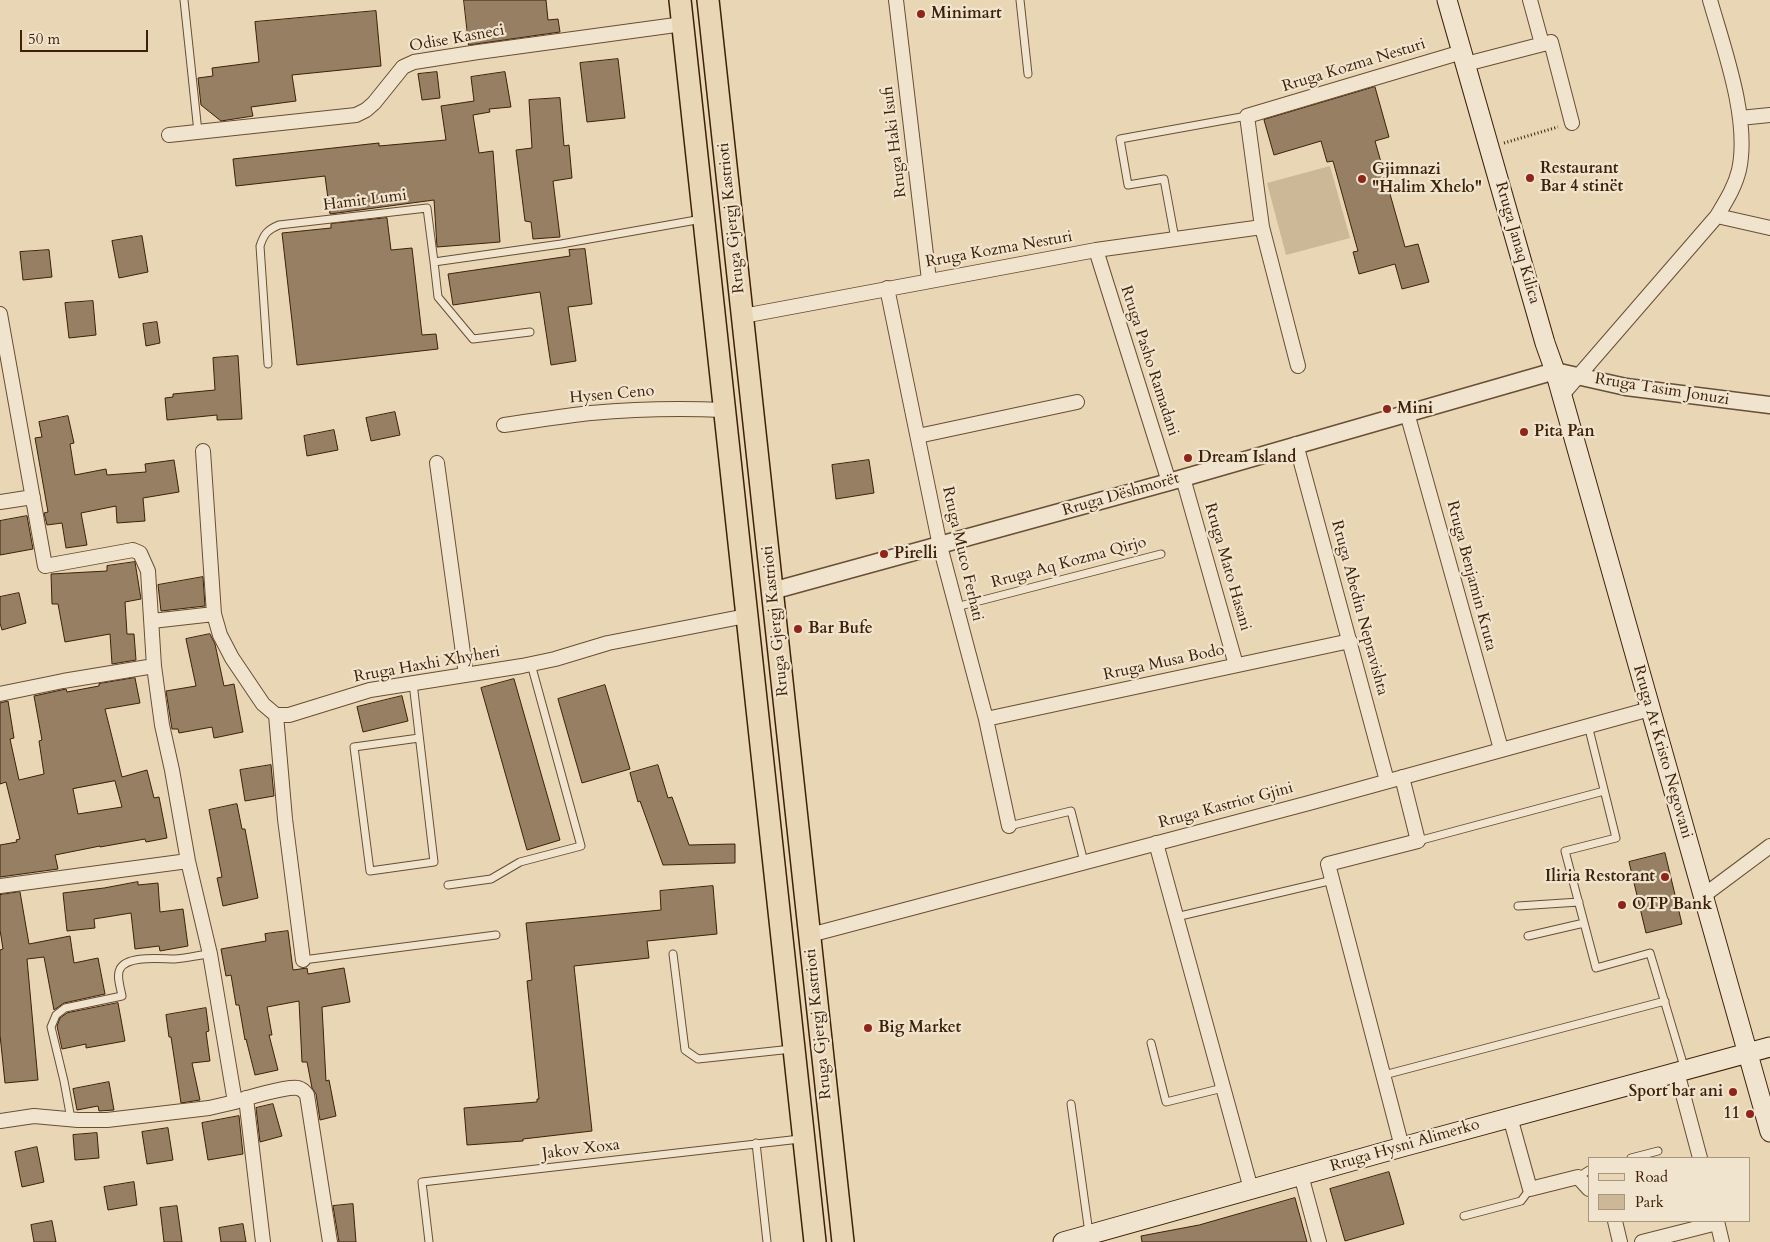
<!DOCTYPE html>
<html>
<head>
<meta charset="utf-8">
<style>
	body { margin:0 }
	#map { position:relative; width:1770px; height:1242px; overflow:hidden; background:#e9d6b4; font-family:Cardo,serif }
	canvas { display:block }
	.legend { position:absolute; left:1588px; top:1157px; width:162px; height:65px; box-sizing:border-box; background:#f1e4ce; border:1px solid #a9967f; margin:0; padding:6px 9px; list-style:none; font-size:15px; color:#3d2109 }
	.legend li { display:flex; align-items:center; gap:10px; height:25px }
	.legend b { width:25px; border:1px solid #a9967f }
	.scale { position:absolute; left:20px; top:30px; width:128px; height:22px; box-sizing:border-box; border:2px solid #3d2109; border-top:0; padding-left:6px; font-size:15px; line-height:18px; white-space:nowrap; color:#3d2109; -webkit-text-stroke:4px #f1e4ce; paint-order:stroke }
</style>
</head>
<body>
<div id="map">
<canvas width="1770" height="1242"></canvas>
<ul class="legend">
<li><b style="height:6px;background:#e9d6b4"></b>Road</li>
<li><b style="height:14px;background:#ccb797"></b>Park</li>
</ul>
<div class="scale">50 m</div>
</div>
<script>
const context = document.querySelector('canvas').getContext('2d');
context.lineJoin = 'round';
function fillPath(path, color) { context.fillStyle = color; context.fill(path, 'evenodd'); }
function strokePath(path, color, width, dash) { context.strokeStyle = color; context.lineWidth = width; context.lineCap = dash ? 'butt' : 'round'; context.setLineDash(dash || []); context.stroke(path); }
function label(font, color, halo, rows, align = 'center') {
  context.font = font + ' Cardo,serif'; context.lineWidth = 4.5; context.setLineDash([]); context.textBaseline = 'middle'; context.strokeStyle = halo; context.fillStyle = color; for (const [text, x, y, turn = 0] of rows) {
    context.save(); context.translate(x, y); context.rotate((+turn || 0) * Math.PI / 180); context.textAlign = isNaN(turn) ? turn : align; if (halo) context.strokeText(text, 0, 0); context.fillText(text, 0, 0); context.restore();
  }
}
const green = new Path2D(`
	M1330,166l20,72 -64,17 -19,-72z`);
const building = new Path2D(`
	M464,0h82l2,20 10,-1 2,13 -91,13z
	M376,11l5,55 -89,9 4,26 -45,6 2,9 -32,5 -20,-16 -3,-27 15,-2 -1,-8 47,-6 -4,-40z
	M618,59l7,59 -38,4 -7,-59z
	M437,72l3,26 -18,2 -4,-26z
	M505,72l6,35 -22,2 1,3 -17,3 6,38 14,-2 7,91 -63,5 -3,-47 -104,14 -5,-38 -89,10 -3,-27 146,-16v3l67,-6 -5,-34 33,-5 -3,-24z
	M1375,87l14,50 -14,4 30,106 13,-3 11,38 -27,7 -7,-25 -36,10 -6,-22 5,-1 -25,-90 -6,1 -6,-21 -47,14 -10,-35z
	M560,98l4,48 5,-1 3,33 -19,3 7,56 -27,2 -2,-17 -6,-1 -9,-71 16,-2 -3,-48z
	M387,218l4,32 21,-2 10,87 14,-1 2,15 -141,16 -15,-132 49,-5v-4z
	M142,236l6,36 -29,6 -7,-37z
	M585,249l7,55 -24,3 8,54 -25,4 -11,-73 -87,13 -5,-31 122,-18 -1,-6z
	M49,250l3,27 -29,3 -3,-28z
	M93,301l3,34 -27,3 -4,-35z
	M157,322l3,21 -14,3 -3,-22z
	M238,356l4,63 -25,1v-5l-50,5 -2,-22 8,-1v-3l42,-4 -2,-32z
	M395,412l5,23 -29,6 -5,-23z
	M68,416l6,27 -4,1 5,31 31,-6 1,6 39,-3 -1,-8 29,-4 5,32 -36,6 2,23 -28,2 -1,-17 -35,7 6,32 -21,3 -4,-25 -15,2 -3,-12 4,-1 -13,-74 7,-1 -3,-15z
	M334,430l4,20 -31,6 -3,-20z
	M869,460l5,33 -38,6 -4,-34z
	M27,516l6,33 -33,6v-34z
	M135,562l6,37 -16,3 2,32h7l2,26 -24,4 -2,-30 -45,8 -7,-38h-6l-1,-30 56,-3v-5z
	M203,577l2,29 -44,5 -3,-26z
	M19,593l7,30 -24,7 -2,-7v-26z
	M210,634l5,10 9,42 10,-2 9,48 -29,6 -2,-11 -33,6 -1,-4h-6l-6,-38 30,-5 -10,-47z
	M135,678l5,25 -35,6 17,68 25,-7 7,28 5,-1 8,41 -21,4 -1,-3 -45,8v-1l-45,9 3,14 -58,8v-32l17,-3 -1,-2 4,-1 -14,-57 -6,2v-81l8,-2 6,37 -4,1 9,41 25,-6 -5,-33 3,-1 -8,-44 32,-7 1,3 32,-6v-2zM115,781l7,26 -44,7 -5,-25z
	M514,679l46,161 -33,10 -46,-162z
	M605,685l25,84 -48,14 -24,-84z
	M402,696l6,25 -45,11 -6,-25z
	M271,765l3,31 -29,5 -5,-31z
	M658,765l10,33 4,-1 17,48 46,-1v19l-72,2 -23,-64 -2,1 -8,-29z
	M237,804l5,25h3l13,69 -35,8 -6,-28 5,-1 -13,-67z
	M1665,853l17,71 -36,9 -17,-71z
	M138,882v3l20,-2 2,29 23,-3 5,37 -28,5 -1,-5 -24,3 -4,-36 -37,6 1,9 -28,3 -4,-38 41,-5z
	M713,886l4,48 -70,7 2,17 -75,8 18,165 -69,8v2l-56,4 -3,-37 73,-6v-3h2l-12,-118 5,-1 -6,-57 135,-13 -1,-19z
	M20,892l9,52 41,-8 4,27 24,-5 7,36 -41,9 -10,7 -10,-53 -17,2 11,121 -33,3 -5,-48v-85l3,-1 -3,-19v-35z
	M288,931l5,39 14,-2 1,6 36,-6 6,34 -28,5 4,74 3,-1 7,36 -16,4 -4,-26 -4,-6 -5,-26h-5l-3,-61 -32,6 5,28h-3l9,35 -23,5 -9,-36 -1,1 -6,-35h-3l-5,-30 -5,1 -5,-27 45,-8 -1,-7z
	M118,1003l7,38 -39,7v-4l-24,5 -5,-23 3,-8 7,-5z
	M206,1008l3,23 -3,1 4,29 -18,2 8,37 -19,3 -10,-66h-2l-3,-22z
	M109,1082l5,28 -15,1 -1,-5 -21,4 -4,-21z
	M273,1104l9,32 -22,6 -4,-34z
	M239,1116l4,38 -35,6 -6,-37z
	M168,1128l5,32 -26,4 -5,-32z
	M97,1133l2,25 -24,2 -2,-25z
	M37,1147l7,35 -22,5 -7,-35z
	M1389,1172l15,52 -59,17 -15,-52z
	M134,1182l3,23 -29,5 -4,-23z
	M1295,1198l12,44h-165l-1,-6 58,-11z
	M353,1204l3,38h-17l-6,-36z
	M177,1206l5,36h-18l-4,-34z
	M52,1221l4,21h-22l-3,-17z
	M243,1224l3,18h-25l-2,-14z`);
const path = new Path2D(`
	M1504,143l54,-16`);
const service = new Path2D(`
	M184,0l14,132
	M1020,0l8,74
	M1175,239l-11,-60 -36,6 -8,-46 127,-23
	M434,262l4,35 35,42 57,-7
	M268,364l-8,-118c4,-12 7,-16 19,-21l148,-17 7,54 127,-18 141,-25
	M956,607l205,-53
	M413,683l21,179 -64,9 -16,-124 65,-9
	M1588,725l28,113 -51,13 31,117 54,-15 35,117
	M1009,826l62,-15 13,51
	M1418,841l186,-50
	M448,885l43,-6 29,-17 61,-16 -50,-182
	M1518,906l61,-4
	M1176,917l157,-37
	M1528,936l56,-13
	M673,954l12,96 13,9 94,-10
	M303,960l193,-25
	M1151,1043l15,59 57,-14
	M1384,1075l281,-74
	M1071,1104l18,129
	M71,1119l-7,-38 -13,-54 5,-12 9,-7 57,-12c-1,-7 -6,-20 -2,-27 7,-14 41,-10 55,-10 12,-1 24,-4 35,-5
	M756,1143l11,99
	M1631,1158l27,-7
	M1578,1177l11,-7
	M1464,1216l57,-15 9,-12
	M429,1242l-7,-60 378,-43`);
const minor = new Path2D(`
	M896,0l33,280
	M1530,0l12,44
	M1466,64l85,-22 21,81
	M1740,118l30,-3
	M169,135l187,-20 10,-5 8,-7 29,-36 11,-5 64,-10 205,-28
	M1717,216l53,12
	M1096,250l73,232
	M887,288l53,258 46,173 23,107
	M0,314l45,252 88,-16 7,3 8,18 6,95 8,59 10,45 16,91 22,93 25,148 -26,6 -102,12h-29l-44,-4 -34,5
	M743,316l353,-66 166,-23
	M1298,366l-36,-139 -15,-111 215,-64
	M1562,395l155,-179c9,-15 18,-29 22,-46 11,-50 -15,-121 -29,-170
	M1407,413l94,336
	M504,425c29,-4 58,-9 87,-12 44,-4 88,-5 133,-3
	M918,436l159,-34
	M1296,444l91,337
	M203,451l11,163 6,21 12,23 31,46 13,11h13l81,-25 152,-24 33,-7 53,-16 138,-27
	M437,463l29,212
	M1183,478l53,187
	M0,502l33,-5
	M152,621l62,-7
	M0,694l63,-13 91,-15
	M276,715l9,104 18,141
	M986,719l364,-78
	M1156,843l95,346
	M0,886l188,-25
	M1703,896l67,-50
	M810,935l499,-132 341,-94
	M1677,1072l23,86
	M246,1098l17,144
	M235,1102c11,-4 52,-16 63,-14 4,1 7,4 9,7l23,147
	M1510,1117l20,72 48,-12 11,12
	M1402,1147l-74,-283 90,-23 -16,-64
	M1301,1175l18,67
	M1615,1221l5,21
	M1717,1221l5,21
	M1642,1242l75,-19`);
const tertiary = new Path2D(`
	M772,591l397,-109 386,-111 71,16 144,18`);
const secondary = new Path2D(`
	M1447,0l98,343 10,28 215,761
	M1063,1242l339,-95 368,-100`);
const primary = new Path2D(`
	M680,0l135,1242
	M708,0l135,1242`);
const markers = [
	[921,14,5,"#8f2418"],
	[1530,178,5,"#8f2418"],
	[1362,179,5,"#8f2418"],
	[1387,409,5,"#8f2418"],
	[1524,432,5,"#8f2418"],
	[1188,458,5,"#8f2418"],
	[884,554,5,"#8f2418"],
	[798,629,5,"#8f2418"],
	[1665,877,5,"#8f2418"],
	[1622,905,5,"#8f2418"],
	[868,1028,5,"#8f2418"],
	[1733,1092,5,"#8f2418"],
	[1750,1114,5,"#8f2418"]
];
const poiNames = [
	["Minimart",931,14],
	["Restaurant",1540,169],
	["Bar 4 stinët",1540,187],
	["Gjimnazi",1372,170],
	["\"Halim Xhelo\"",1372,188],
	["Mini",1397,409],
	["Pita Pan",1534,432],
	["Dream Island",1198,458],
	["Pirelli",894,554],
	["Bar Bufe",808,629],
	["Iliria Restorant",1655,877,"right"],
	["OTP Bank",1632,905],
	["Big Market",878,1028],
	["Sport bar ani",1723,1092,"right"],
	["11",1740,1114,"right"]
];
const streetNames = [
	["Odise Kasneci",457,39,-10],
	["Rruga Kozma Nesturi",1354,66,-17],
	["Rruga Haki Isufi",895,142,-97],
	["Hamit Lumi",365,201,-7],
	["Rruga Gjergj Kastrioti",732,218,-96],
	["Rruga Janaq Kilica",1517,243,74],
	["Rruga Kozma Nesturi",999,250,-10],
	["Rruga Pasho Ramadani",1149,361,72],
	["Rruga Tasim Jonuzi",1662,390,9],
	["Hysen Ceno",612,395,-5],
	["Rruga Dëshmorët",1121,495,-16],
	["Rruga Muco Ferhati",962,554,77],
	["Rruga Aq Kozma Qirjo",1069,563,-15],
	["Rruga Mato Hasani",1227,567,74],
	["Rruga Benjamin Kruta",1471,576,75],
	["Rruga Abedin Nepravishta",1359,608,75],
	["Rruga Gjergj Kastrioti",776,621,-96],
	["Rruga Musa Bodo",1164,663,-12],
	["Rruga Haxhi Xhyheri",427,665,-10],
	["Rruga At Kristo Negovani",1662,752,74],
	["Rruga Kastriot Gjini",1226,806,-15],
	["Rruga Gjergj Kastrioti",819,1024,-96],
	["Rruga Hysni Alimerko",1405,1146,-16],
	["Jakov Xoxa",581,1150,-7]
];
fillPath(green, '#ccb797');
fillPath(building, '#967f62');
strokePath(building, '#3d2109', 1);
strokePath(service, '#684e34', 9);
strokePath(minor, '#684e34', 16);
strokePath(tertiary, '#684e34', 19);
strokePath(secondary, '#3d2109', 21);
strokePath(primary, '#3d2109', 24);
strokePath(path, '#3d2109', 3, [1, 2.5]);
strokePath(service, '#f1e4ce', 7);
strokePath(minor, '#f1e4ce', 14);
strokePath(tertiary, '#f1e4ce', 16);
strokePath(secondary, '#f1e4ce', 19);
strokePath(primary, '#e9d6b4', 21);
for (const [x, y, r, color] of markers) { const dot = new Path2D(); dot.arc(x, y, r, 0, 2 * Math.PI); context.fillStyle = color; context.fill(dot); strokePath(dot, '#f1e4ce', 2); }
label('bold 16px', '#3d2109', '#f1e4ce', poiNames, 'left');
label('16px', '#3d2109', '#f1e4ce', streetNames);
</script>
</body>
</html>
